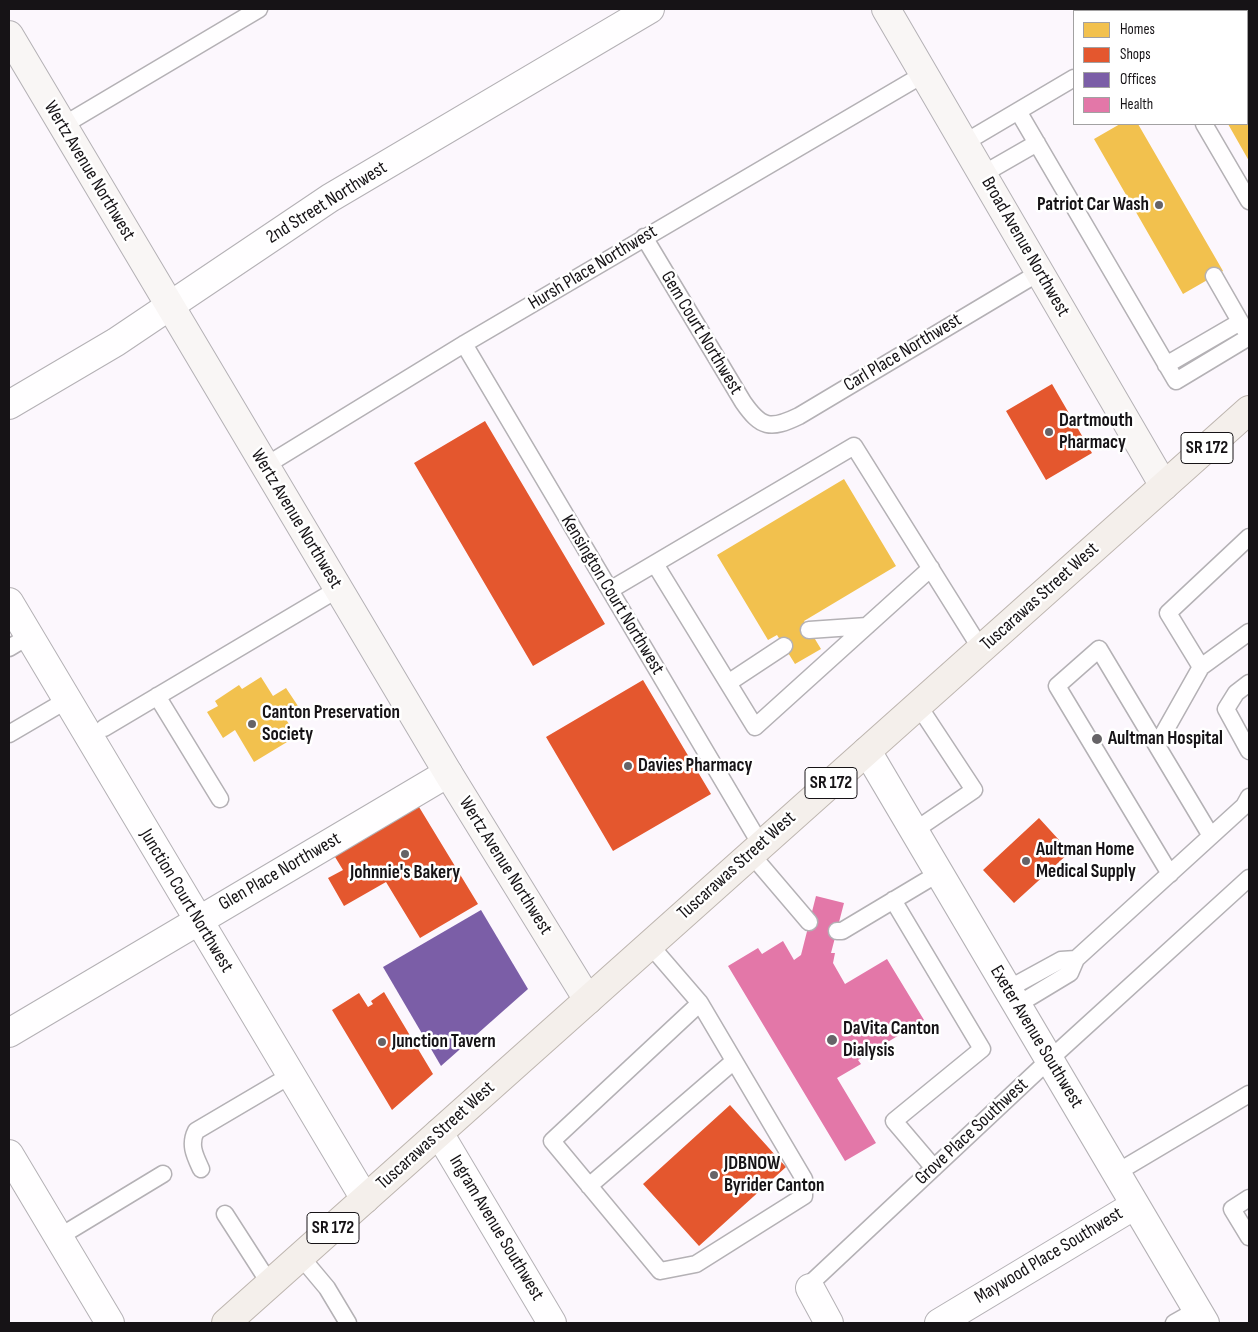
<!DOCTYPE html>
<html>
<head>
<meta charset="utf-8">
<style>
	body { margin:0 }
	#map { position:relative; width:1258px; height:1332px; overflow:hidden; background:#fcf7fd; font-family:"Sofia Sans Condensed",sans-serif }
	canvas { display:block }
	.frame { position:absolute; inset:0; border:10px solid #161316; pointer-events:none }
	.legend { position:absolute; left:1073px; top:10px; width:175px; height:115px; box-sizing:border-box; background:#fff; border:1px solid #a2a1a2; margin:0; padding:6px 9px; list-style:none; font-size:15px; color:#161316 }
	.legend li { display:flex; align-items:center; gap:10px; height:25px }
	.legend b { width:25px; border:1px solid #a2a1a2 }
</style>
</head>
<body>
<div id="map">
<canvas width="1258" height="1332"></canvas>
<div class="frame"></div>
<ul class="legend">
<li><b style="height:14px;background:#f2c14e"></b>Homes</li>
<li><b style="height:14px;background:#e4572e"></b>Shops</li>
<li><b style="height:14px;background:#7b5ea7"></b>Offices</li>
<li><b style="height:14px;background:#e377a8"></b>Health</li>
</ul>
</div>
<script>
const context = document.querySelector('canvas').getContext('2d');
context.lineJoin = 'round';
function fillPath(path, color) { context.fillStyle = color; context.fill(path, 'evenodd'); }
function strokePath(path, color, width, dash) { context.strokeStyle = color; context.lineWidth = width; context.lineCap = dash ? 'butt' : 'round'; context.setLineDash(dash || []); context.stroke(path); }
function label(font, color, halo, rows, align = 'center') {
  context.font = font + ' "Sofia Sans Condensed",sans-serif'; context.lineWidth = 5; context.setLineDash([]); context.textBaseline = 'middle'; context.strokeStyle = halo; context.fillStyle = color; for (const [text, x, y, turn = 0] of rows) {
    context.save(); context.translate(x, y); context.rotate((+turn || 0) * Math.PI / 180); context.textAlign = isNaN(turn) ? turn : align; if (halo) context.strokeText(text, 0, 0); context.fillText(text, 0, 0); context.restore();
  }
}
const homes = new Path2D(`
	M1249,52v109l-21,-37h19v-70z
	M1120,124h18l85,147 -40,23 -89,-155z
	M844,479l52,87 -92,55 17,28 -26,15 -18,-29 -9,5 -51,-85z
	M261,677l12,19 13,-8 14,21 -15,9 12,18 -43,26 -19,-32 -12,8 -16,-26 11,-6 -3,-5 24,-16 3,4z`);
const shops = new Path2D(`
	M1052,384l40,69 -46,27 -40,-69z
	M485,421l120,203 -72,42 -119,-203z
	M643,680l68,114 -98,57 -67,-114z
	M416,802l62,102 -58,34 -34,-56 -42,24 -16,-28 15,-8 -11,-18z
	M1039,818l31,34 -56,51 -31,-33z
	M384,992l49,82 -41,36 -60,-100 27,-17 9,14 5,-3 -2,-3z
	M730,1105l56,62 -87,79 -56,-62z`);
const offices = new Path2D(`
	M481,910l47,79 -87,77 -58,-99z`);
const health = new Path2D(`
	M816,896l28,7 -13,50h4l-2,10 12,21 42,-25 37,61 -66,40 3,4 -24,14 39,65 -31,18 -117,-195 30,-18 4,6 21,-13 11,19 7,-5z`);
const lane = new Path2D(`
	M1185,11l4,-2
	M1018,111l158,270 73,-44 -35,-61
	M1204,124l45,77
	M62,126l197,-117
	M964,143l110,-65
	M983,174l54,-31
	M644,237l99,165c18,26 27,28 56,14l241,-144
	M464,344l297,501
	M1166,365l74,-43
	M265,466l199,-122 460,-270
	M655,564l100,163 176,-159
	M610,590l244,-144 127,203
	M809,630l58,-4
	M9,648l20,-12
	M1201,667l-33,-54 81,-76
	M728,683l56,-37
	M1249,683l-13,10 -10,16 23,42
	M157,696l63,103
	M104,728l234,-139
	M9,734l58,-34
	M1157,745l44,-78 48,-35
	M914,831l60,-41 -56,-85
	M751,854l58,68
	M1170,874l-113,-188 42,-37 112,187
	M893,900l89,149 -88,72 40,47
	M837,931h5l97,-58
	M650,945l50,58 -148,138 108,130 36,-7 108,-68v-17l-104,-176
	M1008,989l53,-29 15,-1
	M1017,1005l53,-32 6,-14 168,-153 5,-9
	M201,1169c-6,-13 -12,-24 -5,-38l95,-56
	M1116,1173l133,-79
	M589,1186l145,-125
	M1249,1198l-17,11 17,28
	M225,1214l45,70
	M59,1237l104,-63
	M301,1257l26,31 21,35
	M810,1288l2,-6 237,-222 200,-182
	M1174,1323l23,-13`);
const street = new Path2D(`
	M9,405l107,-63 214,-144 320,-189
	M9,602l356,597
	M867,751l338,572
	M9,1033l439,-260
	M439,1133l113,190
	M9,1154l101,169
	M810,1288l19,35
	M939,1323l196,-118`);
const secondary = new Path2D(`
	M886,9l278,477
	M9,35l439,738 140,227`);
const primary = new Path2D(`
	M226,1323l1023,-913`);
const markers = [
	[1159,205,5,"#666367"],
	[1049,432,5,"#666367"],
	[252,724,5,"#666367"],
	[1097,739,6,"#666367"],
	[628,766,5,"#666367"],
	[405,854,5,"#666367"],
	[1026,861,5,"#666367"],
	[832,1040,6,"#666367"],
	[382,1042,5,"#666367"],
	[714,1175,5,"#666367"]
];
const shields = [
	[1207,448,52],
	[831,783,52],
	[333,1228,52]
];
const shieldNames = [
	["SR 172",1207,448],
	["SR 172",831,783],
	["SR 172",333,1228]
];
const streetNames = [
	["Wertz Avenue Northwest",89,171,59],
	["2nd Street Northwest",327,203,-32],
	["Broad Avenue Northwest",1025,247,60],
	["Hursh Place Northwest",593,268,-31],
	["Gem Court Northwest",701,333,59],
	["Carl Place Northwest",903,353,-31],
	["Wertz Avenue Northwest",296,519,59],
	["Kensington Court Northwest",612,595,59],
	["Tuscarawas Street West",1040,597,-42],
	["Wertz Avenue Northwest",505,866,58],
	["Tuscarawas Street West",737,866,-42],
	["Glen Place Northwest",280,872,-30],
	["Junction Court Northwest",186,901,59],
	["Exeter Avenue Southwest",1036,1037,59],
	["Grove Place Southwest",972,1132,-43],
	["Tuscarawas Street West",436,1136,-42],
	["Ingram Avenue Southwest",496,1228,59],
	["Maywood Place Southwest",1049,1256,-31]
];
const poiNames = [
	["Patriot Car Wash",1149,205,"right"],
	["Dartmouth",1059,421],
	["Pharmacy",1059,443],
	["Canton Preservation",262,713],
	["Society",262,735],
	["Aultman Hospital",1108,739],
	["Davies Pharmacy",638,766],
	["Aultman Home",1036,850],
	["Medical Supply",1036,872],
	["Johnnie's Bakery",405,873,"center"],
	["DaVita Canton",843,1029],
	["Dialysis",843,1051],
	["Junction Tavern",392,1042],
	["JDBNOW",724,1164],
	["Byrider Canton",724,1186]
];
fillPath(homes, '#f2c14e');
fillPath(shops, '#e4572e');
fillPath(offices, '#7b5ea7');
fillPath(health, '#e377a8');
strokePath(lane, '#b4b1b5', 19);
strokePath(street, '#b4b1b5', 30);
strokePath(secondary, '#b4b1b5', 30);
strokePath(primary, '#bdb5af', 30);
strokePath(lane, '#fffeff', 16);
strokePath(street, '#fffeff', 28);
strokePath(secondary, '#f9f6f5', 28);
strokePath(primary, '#f4efeb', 28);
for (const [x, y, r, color] of markers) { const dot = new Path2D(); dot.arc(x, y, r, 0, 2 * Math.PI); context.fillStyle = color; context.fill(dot); strokePath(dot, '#fff', 2); }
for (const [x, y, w] of shields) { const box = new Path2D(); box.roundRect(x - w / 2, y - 15.5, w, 31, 4); context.fillStyle = '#fff'; context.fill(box); strokePath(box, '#161316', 1); }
label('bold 18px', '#161316', null, shieldNames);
label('19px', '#161316', '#fff', streetNames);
label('bold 19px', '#161316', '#fff', poiNames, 'left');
</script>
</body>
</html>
